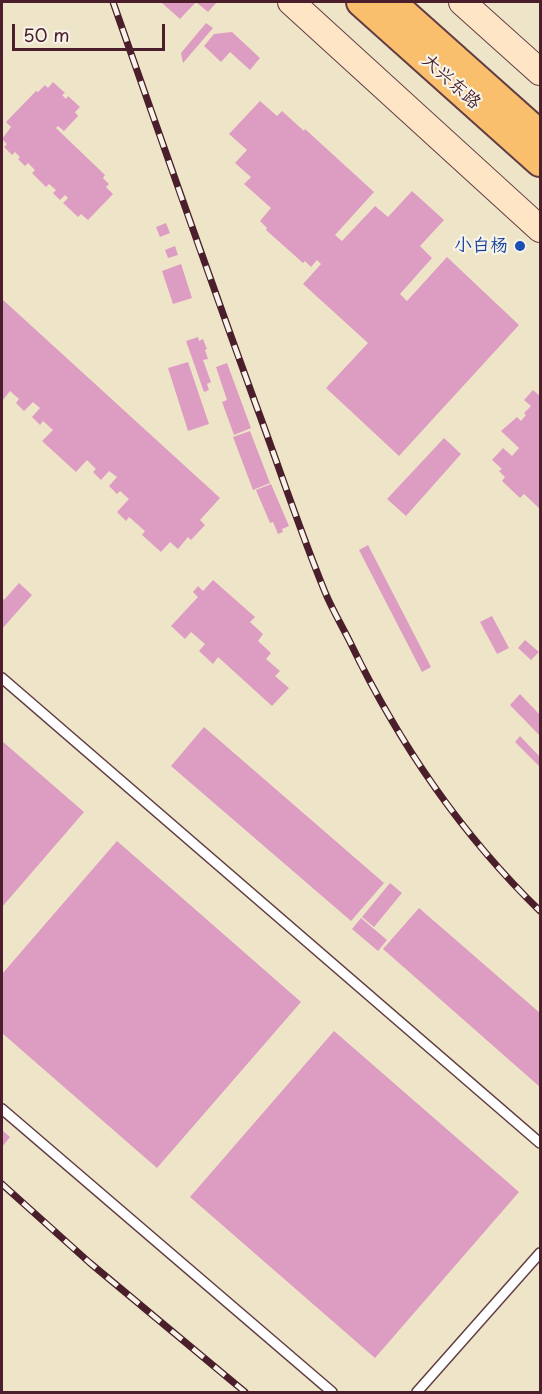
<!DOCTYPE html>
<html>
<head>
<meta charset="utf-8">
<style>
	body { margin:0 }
	#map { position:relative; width:542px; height:1394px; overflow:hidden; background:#eee5c9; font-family:"Playpen Sans",sans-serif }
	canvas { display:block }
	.frame { position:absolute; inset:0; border:3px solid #4a1f2b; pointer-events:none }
	.scale { position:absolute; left:12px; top:24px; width:153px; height:27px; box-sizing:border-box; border:3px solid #4a1f2b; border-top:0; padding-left:8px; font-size:18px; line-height:21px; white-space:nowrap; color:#4a1f2b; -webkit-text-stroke:4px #f7f3e8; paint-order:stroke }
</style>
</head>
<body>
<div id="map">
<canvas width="542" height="1394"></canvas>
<div class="frame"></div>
<div class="scale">50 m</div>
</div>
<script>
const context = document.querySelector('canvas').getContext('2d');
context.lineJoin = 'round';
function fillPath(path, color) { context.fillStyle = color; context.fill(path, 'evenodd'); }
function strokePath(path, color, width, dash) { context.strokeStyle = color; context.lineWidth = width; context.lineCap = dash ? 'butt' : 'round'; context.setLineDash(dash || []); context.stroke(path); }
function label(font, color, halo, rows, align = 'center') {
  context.font = font + ' "Playpen Sans","LXGW WenKai TC",sans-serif'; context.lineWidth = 4.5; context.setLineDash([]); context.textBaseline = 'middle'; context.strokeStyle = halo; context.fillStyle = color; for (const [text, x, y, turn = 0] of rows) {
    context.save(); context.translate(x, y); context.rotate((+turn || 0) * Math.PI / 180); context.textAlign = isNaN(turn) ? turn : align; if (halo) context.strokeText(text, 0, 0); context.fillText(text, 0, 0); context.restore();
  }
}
const building = new Path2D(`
	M164,2h53l-9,10 -12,-10 -16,17 -18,-16z
	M206,23l7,5 -30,35 -2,-10z
	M232,32l28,26 -10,12 -20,-18 -9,10 -17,-16 10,-12z
	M53,82l12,11 -3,2 4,4 2,-3 12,11 -5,5 3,4 -14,15 -6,-5 -2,2 49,47 -2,3 6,6 -3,3 7,7 -25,26 -7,-6 -3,3 -15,-14 5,-5 -3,-3 -5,5 -7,-7 3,-3 -7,-6 -3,3 -14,-14 3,-3 -7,-7 -3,3 -7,-7 2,-2 -5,-5 -3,3 -8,-8 3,-3 -5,-5 9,-12 -5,-5 30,-31 2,1 7,-7 3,3z
	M260,101l17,15 5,-5 22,20 1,-2 69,63 -39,43 7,6 33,-35 13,11 24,-26 32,29 -24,26 12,12 -32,36 7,7 40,-44 72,68 -120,131 -73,-68 42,-45 -65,-59 18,-20 -4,-4 -6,7 -6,-6 -2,2 -37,-33 1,-2 -7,-7 11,-13 -27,-24 7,-7 -16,-14 12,-13 -18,-16z
	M166,223l4,10 -10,4 -4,-10z
	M175,246l3,9 -10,3 -3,-8z
	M181,264l11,34 -19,6 -11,-33z
	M2,299l218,199 -20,22 5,5 -14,15 -3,-3 -10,12 -8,-7 -9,10 -19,-17 3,-4 -16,-14 -3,4 -9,-9 12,-13 -9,-8 -3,3 -8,-8 8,-9 -8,-6 -8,9 -8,-8 3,-3 -9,-9 -11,12 -34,-31 11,-11 -10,-9 -3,4 -8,-8 8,-9 -7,-6 -9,9 -8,-8 3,-4 -9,-8 -8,10z
	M198,337l1,4 4,-2 4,10 -2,1 3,9 -5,1 8,22 -4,2 2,6 -5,2 -18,-51z
	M188,362l21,62 -21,7 -20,-63z
	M227,363l24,65 -17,7 -12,-33 5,-2 -11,-33z
	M533,390l7,6v113l-16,-15 -4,4 -18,-17 3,-4 -6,-6 3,-2 -10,-9 11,-12 9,8 7,-8 -18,-17 16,-14 4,4 5,-6 -2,-2 7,-7 -7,-6z
	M250,431l20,52 -17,7 -20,-53z
	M444,438l17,16 -55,62 -19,-17z
	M271,484l18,42 -7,3 1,3 -5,2 -5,-12 -3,1 -14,-33z
	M368,545l63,122 -9,5 -63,-122z
	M213,580l42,37 -5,5 13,12 -5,7 13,12 -5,6 14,12 -5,5 14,12 -17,18 -54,-49 -5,7 -14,-13 6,-7 -14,-12 -6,7 -14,-13 27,-29 -5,-5 5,-6 5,5z
	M19,583l13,12 -30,34v-32l2,3z
	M492,616l17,32 -12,6 -17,-32z
	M525,640l14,12 -8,8 -13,-12z
	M520,694l20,21v21l-30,-31z
	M204,727l180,156 -33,38 -180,-155z
	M520,736l20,21v10l-25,-25z
	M2,741l82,71 -82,95z
	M117,841l184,161 -144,166 -155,-135v-59z
	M390,883l12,10 -28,34 -12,-10z
	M419,908l121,105v74l-157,-138z
	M361,918l26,22 -9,11 -26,-22z
	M334,1031l185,161 -144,166 -185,-161z
	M2,1130l8,7 -8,10z`);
const service = new Path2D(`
	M2,678l538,465
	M2,1109l330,283
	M417,1392l123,-139`);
const secondary = new Path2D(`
	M291,2l249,227
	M462,2l78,70`);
const primary = new Path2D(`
	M361,2l179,160
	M391,2l149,133`);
const rail = new Path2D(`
	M113,2c47,134 94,269 143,403 23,62 44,126 69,187 7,17 17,34 25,50 48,100 111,192 190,269
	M2,1184l88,79 155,129`);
const markers = [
	[520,246,6,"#1a4fb4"]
];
const streetNames = [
	["大兴东路",451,82,42]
];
const transitNames = [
	["小白杨",508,246]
];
fillPath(building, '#dd9cc2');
strokePath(service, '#633d43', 12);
strokePath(secondary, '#633d43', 28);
strokePath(primary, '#633d43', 32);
strokePath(service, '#fff', 9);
strokePath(secondary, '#fde5c5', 26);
strokePath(primary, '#f9bf6d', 28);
strokePath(rail, '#4a1f2b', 7);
strokePath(rail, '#f7f3e8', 4.5, [14]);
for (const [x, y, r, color] of markers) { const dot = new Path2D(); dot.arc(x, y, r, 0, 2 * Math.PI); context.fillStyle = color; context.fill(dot); strokePath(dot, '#f7f3e8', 2); }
label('18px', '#4a1f2b', '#f7f3e8', streetNames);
label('18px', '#164399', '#f7f3e8', transitNames, 'right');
</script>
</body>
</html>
